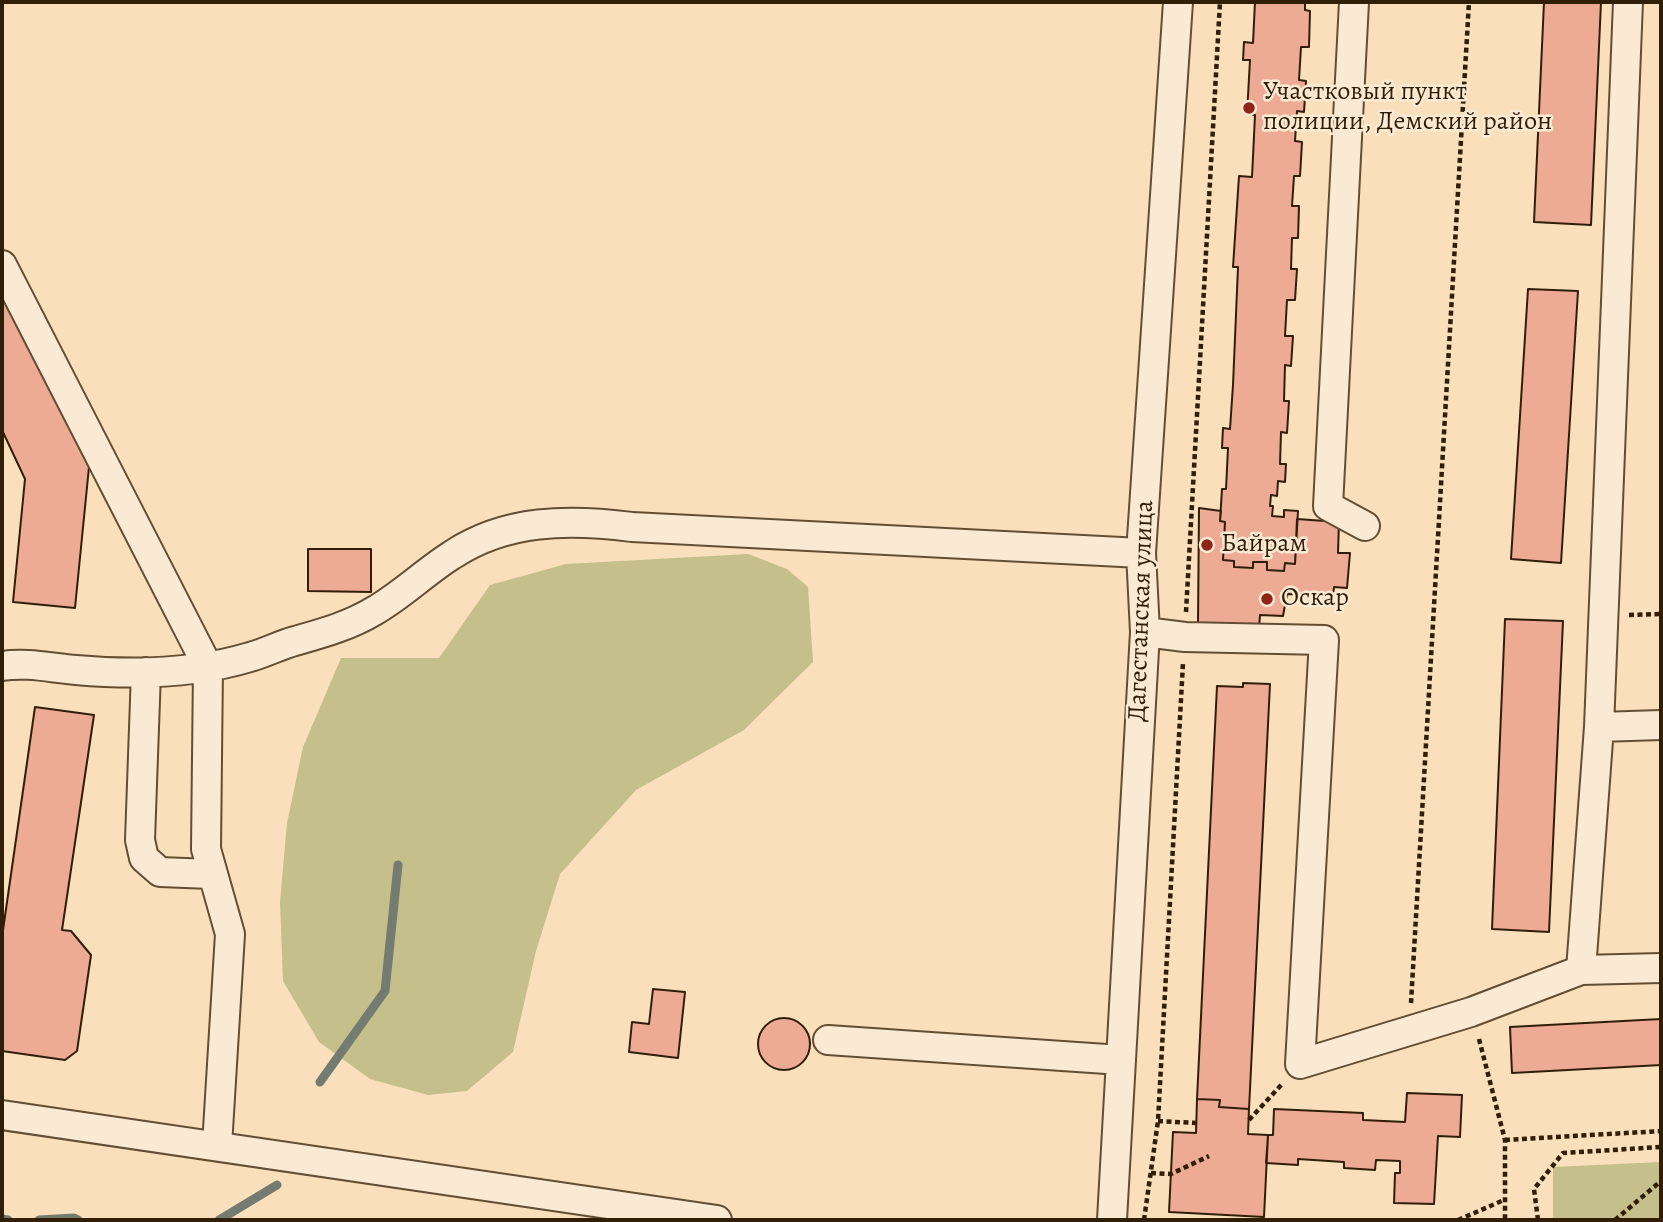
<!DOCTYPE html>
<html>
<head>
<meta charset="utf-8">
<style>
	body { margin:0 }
	#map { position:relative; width:1663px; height:1222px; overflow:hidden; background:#f9dfbb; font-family:Alegreya,serif }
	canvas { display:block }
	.frame { position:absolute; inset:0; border:4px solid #311e07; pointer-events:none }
</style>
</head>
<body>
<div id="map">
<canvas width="1663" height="1222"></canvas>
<div class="frame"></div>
</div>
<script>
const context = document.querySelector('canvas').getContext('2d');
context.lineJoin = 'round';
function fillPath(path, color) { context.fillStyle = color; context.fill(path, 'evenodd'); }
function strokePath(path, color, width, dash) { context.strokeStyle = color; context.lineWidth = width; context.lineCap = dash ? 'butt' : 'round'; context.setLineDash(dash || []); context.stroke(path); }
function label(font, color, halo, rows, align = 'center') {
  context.font = font + ' Alegreya,serif'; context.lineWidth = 5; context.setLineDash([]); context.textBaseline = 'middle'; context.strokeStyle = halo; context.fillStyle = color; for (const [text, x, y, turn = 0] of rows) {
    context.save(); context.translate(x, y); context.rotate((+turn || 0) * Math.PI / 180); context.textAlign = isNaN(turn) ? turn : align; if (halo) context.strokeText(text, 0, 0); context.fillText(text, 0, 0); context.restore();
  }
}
const green = new Path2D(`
	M748,554l39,15 21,18 5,75 -69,68 -108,60 -76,84 -24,77 -23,101 -46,39 -39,4 -58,-16 -51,-37 -36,-61 -3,-79 7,-79 16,-76 38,-89h98l51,-73 76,-21z
	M1661,1162v58h-108v-53z`);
const stream = new Path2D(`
	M320,1082l65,-91 13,-126
	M2,1219l6,1
	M39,1220l35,-2 4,2
	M219,1220l58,-35`);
const building = new Path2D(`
	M1255,2h50v8l5,1 -1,36h-8l-2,33 7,1 -2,31 -7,-1 -2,30 7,1 -2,34h-6l-2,30h7l-1,32h-6l-1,31h6l-2,31h-8l-2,36h8l-2,30 -6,-1 -1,36h5l-2,32 -6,-1 -1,32h6l-1,18 -7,-1 -1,15 -6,-1 -1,11h3l-1,10 12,1v-7l14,1 -3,53 -10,-1 -1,8 -17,-1v-8h-14v6l-19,-1v-6l-11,-1 2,-38 -5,-1 2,-32h4l2,-41h-6l1,-20 7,1 3,-44 5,-118h-5l6,-91 13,1 3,-62 -8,-1 3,-54h-7l1,-18 9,1z
	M1544,2h57l-10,223 -57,-3z
	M2,283l87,184 -14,141 -62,-6 12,-123 -23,-49z
	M1528,289l50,2 -17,272 -50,-4z
	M1199,508l22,3 -1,10 5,1 -2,38 11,1v6l19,1v-6h14v8l17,1 1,-8 10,1 2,-45 42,3 -1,31h12l-3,35 -13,-1 -1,9 -46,-2 -4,22 -23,-1 -1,13 -61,-4z
	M308,549h63v43l-63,-1z
	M1505,619l58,2 -14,311 -57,-3z
	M1243,683l27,1 -21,425 -30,-2 1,-7 -23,-1 20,-413 26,1z
	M35,707l59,8 -32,215 9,1 20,24 -14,96 -12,9 -63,-9v-114z
	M653,989l32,3 -7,66 -49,-6 3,-30 17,2z
	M758 1044a26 26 0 1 1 52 0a26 26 0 1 1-52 0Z
	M1661,1019v46l-149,8 -2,-46z
	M1407,1093l55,2 -2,42 -22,-1 -4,68 -40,-1 1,-30h5v-12l-24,-1 -1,10 -31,-2v-6l-46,-3v6l-32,-2 2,-28h5l1,-26 89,4v7l42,2z
	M1197,1099l23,1 -1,7 30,2 -1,25 20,1 -4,82 -95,-5 4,-80 23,1z`);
const path = new Path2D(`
	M1186,612l34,-610
	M1629,615l32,-1
	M1411,1003l58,-1001
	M1479,1039l26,101v80
	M1249,1120l34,-37
	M1158,1121l38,2
	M1505,1140l156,-9
	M1151,1173l20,1 38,-18
	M1144,1220l14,-99 25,-458
	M1458,1220l46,-20
	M1538,1220l-4,-31 29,-36 98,-6
	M1615,1220l46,-39`);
const minor = new Path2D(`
	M1354,2l-26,504 37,20
	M2,265l206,402 -2,182 24,85 -13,212
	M1145,632l40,5 139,3 -24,424 171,-52 110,-42 80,-2
	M2,666c25,-4 49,2 74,4 57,5 118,4 174,-13 15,-4 30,-12 45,-16 28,-8 54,-15 79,-30 28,-16 51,-39 78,-56 54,-36 117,-36 180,-28l509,26
	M146,672l-6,168 4,18 16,14 51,2
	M1599,727l62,-2
	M1581,970l18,-243 29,-725
	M828,1040l293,20
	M2,1115l715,105
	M1112,1220l33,-588 -4,-79 37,-551`);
const markers = [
	[1249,108,7,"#8f2418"],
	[1207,545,7,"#8f2418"],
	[1267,599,7,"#8f2418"]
];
const poiNames = [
	["Участковый пункт",1263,93],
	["полиции, Демский район",1263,123],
	["Байрам",1221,545],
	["Оскар",1281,599]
];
const streetNames = [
	["Дагестанская улица",1142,611,-88]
];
fillPath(green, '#c5c08b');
strokePath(stream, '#747c71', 9);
fillPath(building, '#edaa95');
strokePath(building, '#311e07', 2);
strokePath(minor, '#634e34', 32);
strokePath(path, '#311e07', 4.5, [5, 3.5]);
strokePath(minor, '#fbead3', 28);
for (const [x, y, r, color] of markers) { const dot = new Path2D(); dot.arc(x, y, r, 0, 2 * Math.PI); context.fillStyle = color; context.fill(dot); strokePath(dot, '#fbead3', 2.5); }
label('26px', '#311e07', '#fbead3', poiNames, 'left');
label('26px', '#311e07', '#fbead3', streetNames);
</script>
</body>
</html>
